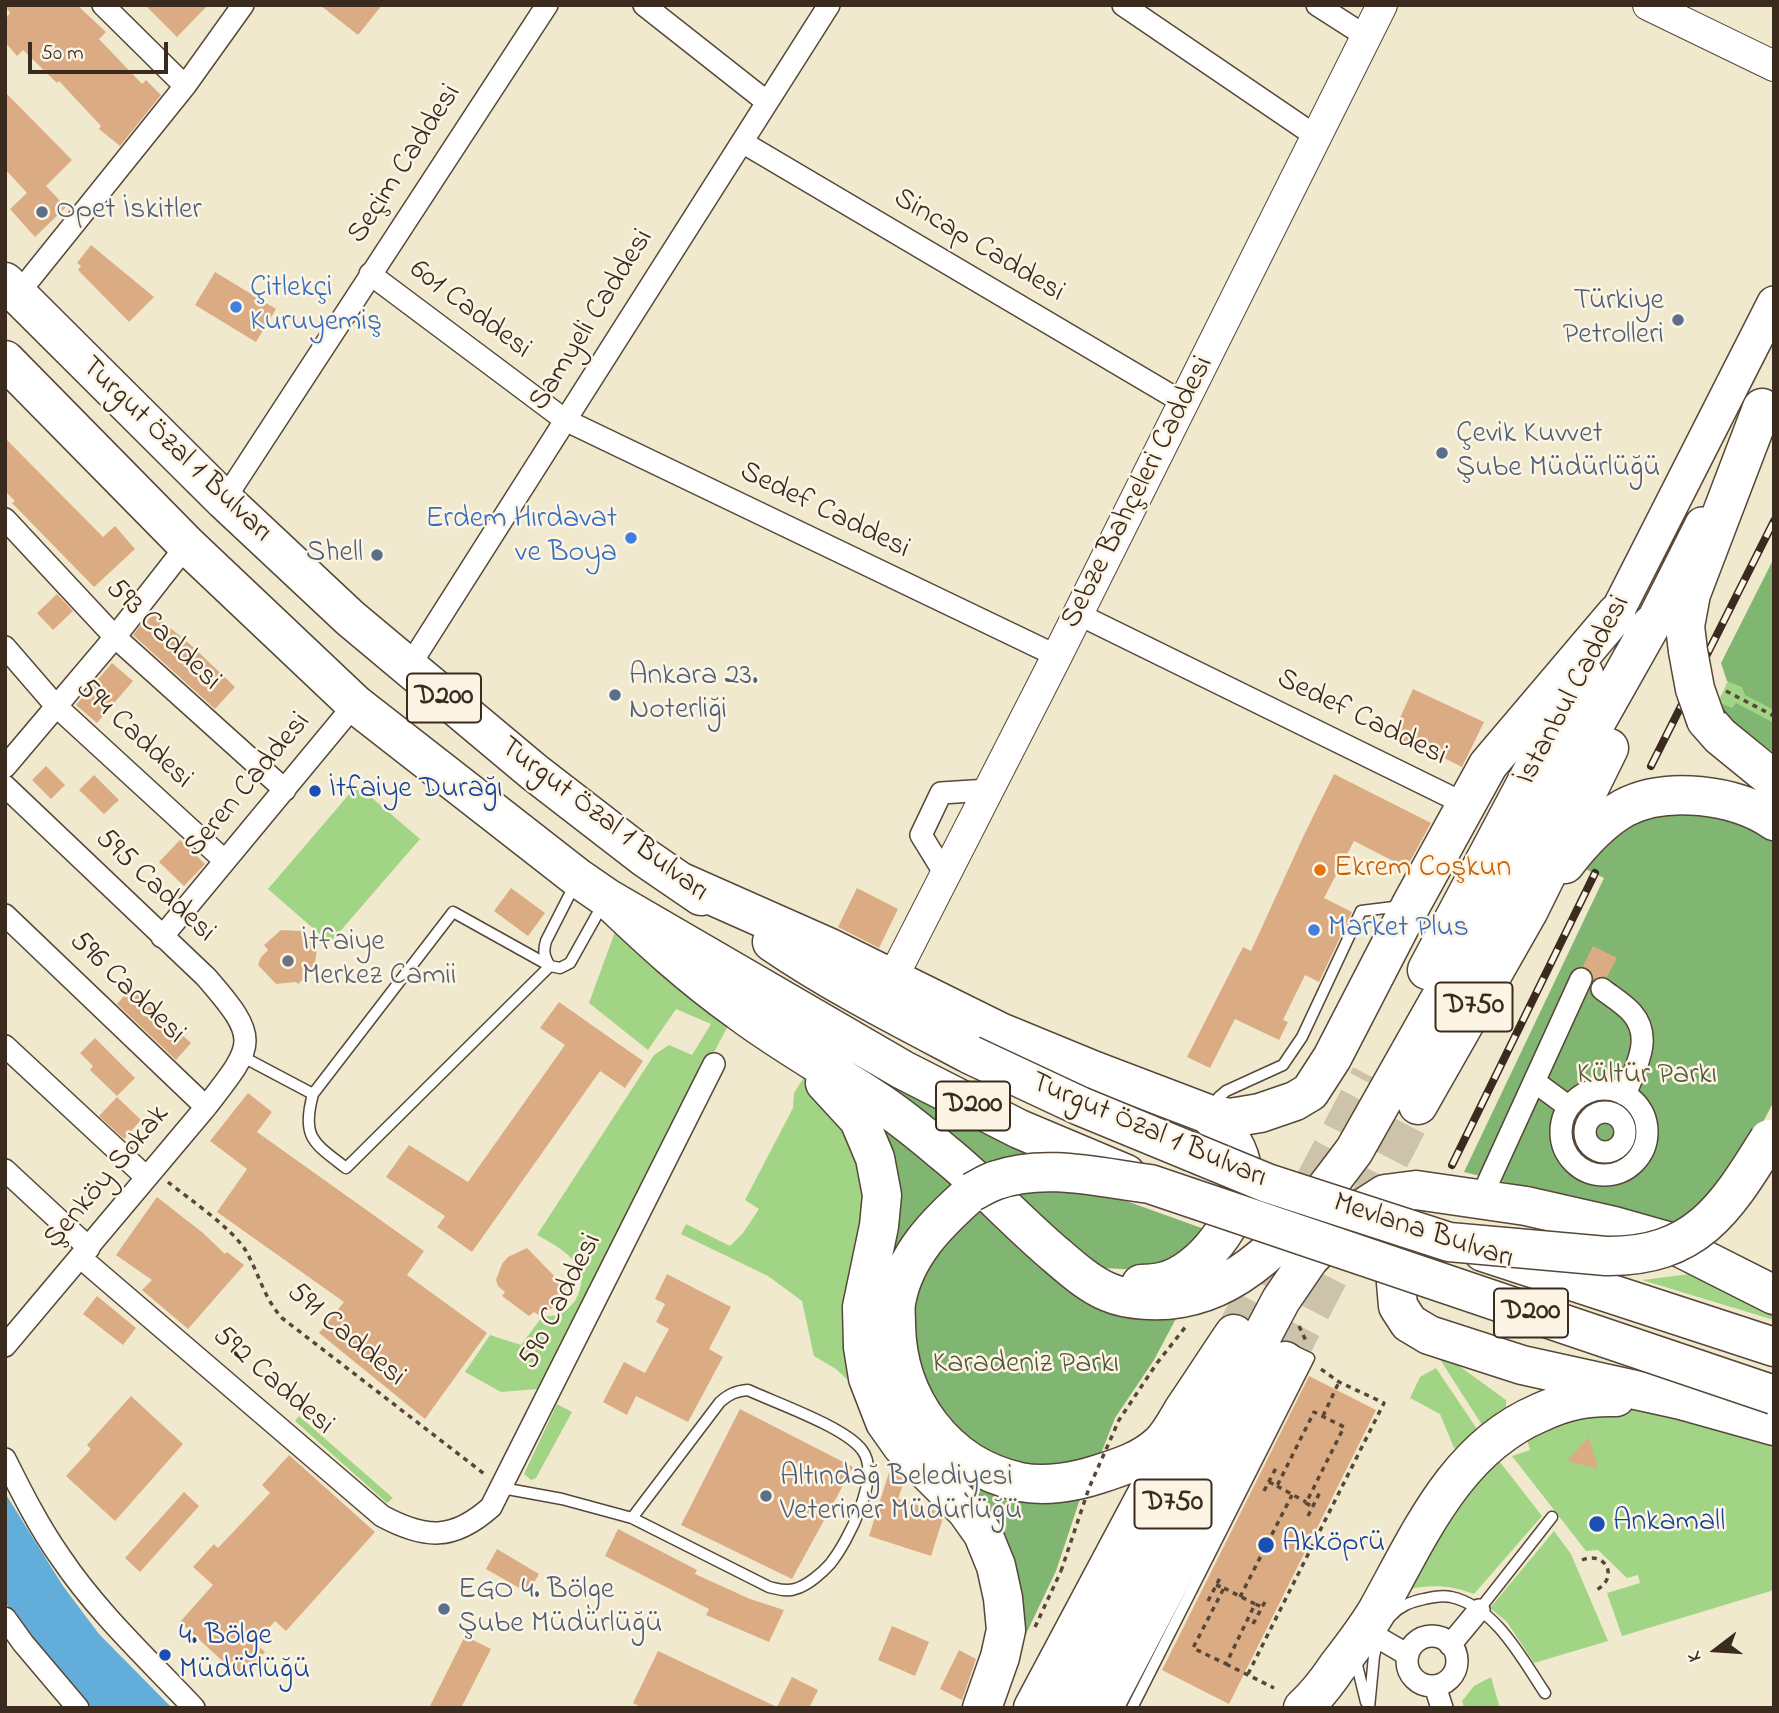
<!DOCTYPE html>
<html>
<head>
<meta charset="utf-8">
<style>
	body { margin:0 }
	#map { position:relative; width:1779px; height:1713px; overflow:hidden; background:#f1e9cd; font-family:"Indie Flower",sans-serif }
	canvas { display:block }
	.frame { position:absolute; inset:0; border:7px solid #3b2a1e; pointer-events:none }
	.north { position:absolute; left:1681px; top:1615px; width:70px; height:70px; -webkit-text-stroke:5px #fcf5e5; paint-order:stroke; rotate:253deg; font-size:19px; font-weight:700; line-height:28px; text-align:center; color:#3b2a1e }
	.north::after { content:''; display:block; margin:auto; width:24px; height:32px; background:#3b2a1e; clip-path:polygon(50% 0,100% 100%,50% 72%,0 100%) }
	.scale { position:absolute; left:28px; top:42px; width:140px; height:32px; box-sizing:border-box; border:4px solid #3b2a1e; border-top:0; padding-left:9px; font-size:21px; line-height:24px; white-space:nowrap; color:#3b2a1e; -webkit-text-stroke:5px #fcf5e5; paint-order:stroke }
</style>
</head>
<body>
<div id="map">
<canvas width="1779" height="1713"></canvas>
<div class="frame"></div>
<div class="north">K</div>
<div class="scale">50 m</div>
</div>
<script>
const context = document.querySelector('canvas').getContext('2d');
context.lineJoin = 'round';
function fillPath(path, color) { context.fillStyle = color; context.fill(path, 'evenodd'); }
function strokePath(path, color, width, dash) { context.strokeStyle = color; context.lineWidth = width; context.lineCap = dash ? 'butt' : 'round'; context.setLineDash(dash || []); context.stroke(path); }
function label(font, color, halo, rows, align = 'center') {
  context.font = font + ' "Indie Flower",sans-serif'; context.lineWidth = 5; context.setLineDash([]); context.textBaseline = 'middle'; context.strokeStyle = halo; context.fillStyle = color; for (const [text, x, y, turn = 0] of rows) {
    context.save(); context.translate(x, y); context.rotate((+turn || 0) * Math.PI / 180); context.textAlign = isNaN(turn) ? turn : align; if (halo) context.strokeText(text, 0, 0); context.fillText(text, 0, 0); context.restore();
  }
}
const green = new Path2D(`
	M1774,583v170l-56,-51z
	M357,785l63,54 -90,104 -62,-54z
	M616,929l115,91 -193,369 -37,3 -36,-20 25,-37 31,10 21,-28c6,-1 11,-1 16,-2 6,-2 13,-9 17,-14 20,-34 -12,-52 -38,-66l117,-180 15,-10 23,10 19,-31 -35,-15 -28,41 -59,-47z
	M806,1074l46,67 15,64 -17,177 -14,-13 -22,-13 -12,-55 -34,-25 -87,-42 5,-10 44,22 13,-13 16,-24 -14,-9 48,-92 1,-15z
	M1698,1273l76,41v6l-132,-40z
	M1444,1355l62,45v10l-22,18 -43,-67z
	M1436,1368l43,64 -16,13 -9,3 -14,-34 -30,-16 10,-21z
	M557,1404l15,8 -36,66 -5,2 -7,-6z
	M1620,1404l154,38v148l-152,46 -15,-43 33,-10 -2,-8 -11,3 -29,-28 -12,1 -74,-95 18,-6 -5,-17z
	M299,1416l94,82 -6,5 -92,-82z
	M1493,1453l49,63 -68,78c-21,-8 -41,-10 -64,-5l19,-59z
	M1554,1531l17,23 37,87 -74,22 -27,-41 -17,-14z
	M1491,1677l9,31h-36l-2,-7 12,-15z`);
const forest = new Path2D(`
	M1774,558v152l-29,-15 -3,-8 -15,-6 -6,-18z
	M1718,702l14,6 4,-5 38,20v30c-21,-15 -45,-27 -56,-51z
	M1699,809l75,26v266l-18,35 -72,90 -220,-54 140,-294 -25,-12 43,-42z
	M895,1089l223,109 89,32 -23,26 -43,14 -37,-2 -26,-17z
	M877,1117l83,69 -54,59 17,191 161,51 -28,84 -30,63 -8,-3 -105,-194z
	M981,1200l199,111 -26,49 -39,58 -15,38 -61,13 -41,-11 -55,-40 -29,-60v-75z`);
const water = new Path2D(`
	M5,1493l58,93 36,48 73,74h-80l-34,-37 -53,-69z`);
const building = new Path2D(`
	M5,5h72l29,27 -7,7 43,45 4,-4 15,15 -41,51 -21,-17 2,-3 -42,-45 -2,2 -34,-33 -6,6 -12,-14v-22l5,-7z
	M145,5h63l-31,32z
	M320,5h62l-24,30z
	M5,92l67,68 -26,26 20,21 -31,30 -25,-28 17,-16 -22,-24z
	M91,245l63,52 -25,25 -51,-52 3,-4 -4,-3z
	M215,272l61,37 -20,33 -61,-37z
	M5,438l98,99 12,-11 20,23 -41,38 -82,-84 3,-2 -10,-10z
	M57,594l16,17 -20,19 -16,-17z
	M151,612l41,34 43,41 -20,22 -82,-74z
	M112,663l21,18 -36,42 -21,-18z
	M1413,689l71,33 -22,45 -20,-10 -2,4 -49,-23z
	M46,766l19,19 -14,14 -19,-19z
	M1334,774l97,49 -23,42 -3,2 -51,-26 -30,57 28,14 -33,70 -14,-7 -22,45 5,2 -9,18 -44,-21 -25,49 -23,-11 56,-110 8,4 53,-116z
	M94,775l25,25 -15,14 -25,-24z
	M180,840l25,24 -21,22 -25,-24z
	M511,888l34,25 -17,23 -34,-25z
	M857,888l41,21 -19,39 -41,-21z
	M281,930l20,1 16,18 -3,21 -16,14 -2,-2 -20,2 -18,-19 3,-8 7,-7 -4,-5z
	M1593,946l24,12 -10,19 -4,-1 -9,3 -3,-8 -8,-5z
	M131,988l60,55 -15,17 -59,-56z
	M559,1002l84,59 -18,27 -25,-17 -128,181 -35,-25 8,-11 -59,-39 23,-32 59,37 97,-137 -25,-17z
	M95,1038l40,40 -18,18 -27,-26 3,-4 -13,-13z
	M248,1093l24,19 -15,20 167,119 -17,24 80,58 -62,86 -106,-86 25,-31 -127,-90 30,-43 -37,-28z
	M117,1097l24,23 -17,19 -25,-23z
	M157,1197l46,36 22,21 2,-2 17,13 -56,64 -46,-39 10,-10 -36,-25z
	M527,1248l39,40 -9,17 -17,11 -6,-4 -5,4 -27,-20 3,-4 -7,-6 -2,-6 6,-16 6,-7z
	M667,1274l64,33 -22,42 14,8 -35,65 -52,-26 -9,19 -24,-13 21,-40 21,11 24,-44 -13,-7 9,-18 -10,-5z
	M97,1296l39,32 -13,17 -40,-31z
	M1309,1376l67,34 -147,294 -67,-34z
	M131,1396l52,48 -68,77 -49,-45 25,-27 -4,-4z
	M740,1409l113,58 -61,112 -111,-54z
	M1589,1437l9,32 -31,-8z
	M289,1455l86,77 -89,99 -11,-10 -20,22 10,9 -24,26 -61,-56 33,-37 -20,-18 21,-23 4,4 52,-55 -8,-8z
	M891,1466l14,13 -7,20 38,12 7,7 -12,38 -62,-20z
	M184,1492l15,14 -59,66 -15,-14z
	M618,1529l79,41 -2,4 55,25 34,11 -15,32 -63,-27 3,-6 -104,-53z
	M497,1549l42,25 -11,19 -42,-24z
	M892,1626l37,16 -14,34 -37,-16z
	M465,1636l26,13 -30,59h-32z
	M959,1650l17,9 -14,41 -22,-11z
	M658,1651l119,56 15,-30 26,13 -9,18h-167l-9,-5z`);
const highwayTunnel = new Path2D(`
	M1234,1334l136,-258
	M1285,1361l133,-256`);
const path = new Path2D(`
	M1726,691l48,25
	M168,1182c21,17 64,46 78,69 13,23 18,47 36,67l205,158
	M1299,1326l7,15
	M1157,1363l30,-38
	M1323,1416l16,-34
	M1269,1482l8,4 37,-74 30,15 -38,76 7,4
	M1277,1486l29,16
	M1264,1491l13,-25
	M1308,1516l13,-26
	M1582,1560c25,-10 38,20 12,31
	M1216,1585l8,3 -31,60 33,16 29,-60 7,3
	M1224,1588l31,16
	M1240,1597l52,-102
	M1208,1601l13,-25
	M1253,1624l14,-26
	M1035,1627l26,-56
	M1226,1664l48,24
	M1248,1674l136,-271 -45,-21 -21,-15`);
const lane = new Path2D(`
	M575,884l-29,57c-3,10 -2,16 4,25l10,2 10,-5 33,-59
	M453,912l97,54 -204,202c-32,-25 -45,-30 -33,-74z
	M243,1057l70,37
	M1212,1108l7,-11 7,-6 57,-26 19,-28 59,-126 41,-5
	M502,1488l60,11 70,19 137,69c9,2 17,5 26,2 12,-3 27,-16 35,-25 18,-22 52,-89 32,-114 -17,-23 -86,-47 -114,-60 -12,1 -19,4 -28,12l-88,116
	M1479,1610l73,-93
	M1391,1616c9,-10 19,-14 33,-17 8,-2 19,-4 27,-2 45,10 71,62 94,96
	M1355,1657l11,45
	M1132,1708l177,-350 -19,-9
	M1369,1708l5,-52 5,-20`);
const street = new Path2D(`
	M103,5l82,81
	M644,5l123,97
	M1123,5l194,132
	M1317,5l50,32
	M742,142l442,261
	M370,274l195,146 492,236
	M17,295l168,-209 58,-81
	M224,500l323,-495
	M5,519l110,118 170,153
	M1078,614l389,191
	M5,647l51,59 169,155
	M408,668l421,-663
	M5,767l110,-130 72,-92
	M5,786l201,191c55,63 49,67 0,130l-201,239
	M945,874l-24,-39 20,-42 47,-3
	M5,915l201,192
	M162,937l193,-233
	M1602,989c9,7 22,15 30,24 22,25 3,55 -7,82
	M5,1046l141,131
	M1535,1082l34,25
	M1561 1132a43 43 0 1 1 86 0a43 43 0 1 1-86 0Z
	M1585 1132a20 20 0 1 1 40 0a20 20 0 1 1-40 0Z
	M5,1170l84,78
	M1480,1200l101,-221
	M81,1258l301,258c43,23 71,25 109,-9l223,-443
	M5,1459c17,34 34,68 56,99 37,55 87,101 133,150
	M5,1618l18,25 55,65
	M1365,1630l43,25
	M1407 1661a25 25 0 1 1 50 0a25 25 0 1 1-50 0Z
	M1450,1645l29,-35
	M1435,1686l7,22`);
const secondary = new Path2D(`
	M1648,5l126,61
	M892,979l165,-323 325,-651`);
const primary = new Path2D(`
	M1616,614l158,-311
	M1651,625l51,-101`);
const highway = new Path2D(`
	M5,282l219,218 126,118 184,154 110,85 57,39
	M5,360l182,185 168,159 223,174 29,20 296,172 116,59 107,45
	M1688,651l-3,-25 6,-32 71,-186
	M1706,720l14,16 54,44
	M1565,864c16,-21 36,-43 59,-56 41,-22 113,-14 150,13
	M679,881l149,66 172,85 95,39 113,43 22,4 30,-5 35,-12 15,-9 22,-34 79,-153 77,-140 128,-151
	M607,898c42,40 84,79 132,113 45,34 95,61 141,92 22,15 43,32 63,49 40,32 74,70 113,103 15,13 33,29 52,37 21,9 51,10 73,6 77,-13 129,-89 173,-147l297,-526
	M772,942c63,43 131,77 199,113
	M1427,970l157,-296
	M825,1083l34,37 16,38 7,37 -3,31 -17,81 1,40 5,31 17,44 17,24 64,64 17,24 13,32 7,32 3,32 -6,27 -18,51
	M1418,1105l111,-195 80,-162
	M972,1192c-34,30 -68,63 -76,111 -1,7 0,14 0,21 1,75 49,142 124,158 25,5 55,0 79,-8 22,-7 44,-14 61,-30 10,-9 17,-24 24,-35 17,-25 33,-50 50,-75
	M1405,1238l-9,45 2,23 11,17 20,12 93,30 159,35 93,26
	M1483,1252l291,95
	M1141,1284c11,0 26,-2 37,-8 36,-20 72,-71 63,-113 -5,-22 -18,-34 -33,-49
	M1033,1708l146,-274
	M1065,1708l216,-408 28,-41 39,-41 37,-24 31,-4 110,16 88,20 53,15 107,54
	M1103,1708l182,-347
	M1303,1708c13,-12 24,-26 34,-41 14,-18 28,-36 40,-56 42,-75 78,-162 162,-198 25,-12 48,-17 77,-16`);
const rail = new Path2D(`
	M1651,766l123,-245
	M1452,1165l143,-292`);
const pathBridge = new Path2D(`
	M1061,1571l28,-83 30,-68 38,-57`);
const highwayBridge = new Path2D(`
	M1688,651l7,38 11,31
	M971,1055l109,51 187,77 182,59 157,14c91,1 120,-48 163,-117
	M972,1192c8,-4 17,-10 25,-12 48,-17 104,-2 153,4l624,211`);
const markers = [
	[42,212,7,"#5c6f8a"],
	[236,307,7,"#3f7fe0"],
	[1678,320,7,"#5c6f8a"],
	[1442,453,7,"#5c6f8a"],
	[631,538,7,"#3f7fe0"],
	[377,555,7,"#5c6f8a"],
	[615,695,7,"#5c6f8a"],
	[315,791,7,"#1a4fb4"],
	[1320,870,7,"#e8710a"],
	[1314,930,7,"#3f7fe0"],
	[288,961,7,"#6b7280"],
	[766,1496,7,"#5c6f8a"],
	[1597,1524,9,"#1a4fb4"],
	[1266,1545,9,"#1a4fb4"],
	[444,1609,7,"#5c6f8a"],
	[165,1655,7,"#1a4fb4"]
];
const shields = [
	[444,698,74],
	[1474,1007,77],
	[973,1106,74],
	[1531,1313,74],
	[1173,1504,77]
];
const shieldNames = [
	["D200",444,698],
	["D750",1474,1007],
	["D200",973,1106],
	["D200",1531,1313],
	["D750",1173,1504]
];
const streetNames = [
	["Seçim Caddesi",406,165,-57],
	["Sincap Caddesi",978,247,31],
	["601 Caddesi",469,311,37],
	["Samyeli Caddesi",593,321,-58],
	["Turgut Özal 1 Bulvarı",175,451,44],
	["Sebze Bahçeleri Caddesi",1139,493,-63],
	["Sedef Caddesi",824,512,26],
	["593 Caddesi",162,636,44],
	["İstanbul Caddesi",1575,691,-62],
	["Sedef Caddesi",1361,719,26],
	["594 Caddesi",133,735,43],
	["Seren Caddesi",249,786,-50],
	["Turgut Özal 1 Bulvarı",603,821,37],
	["595 Caddesi",154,887,43],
	["596 Caddesi",126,989,44],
	["Turgut Özal 1 Bulvarı",1148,1132,23],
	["Şenköy Sokak",108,1178,-50],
	["Mevlana Bulvarı",1423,1233,18],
	["590 Caddesi",562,1302,-63],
	["591 Caddesi",345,1336,40],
	["592 Caddesi",272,1382,41]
];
const serviceNames = [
	["Opet İskitler",56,212],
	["Türkiye",1664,303,"right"],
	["Petrolleri",1664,337,"right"],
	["Çevik Kuvvet",1456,436],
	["Şube Müdürlüğü",1456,470],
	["Shell",363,555,"right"],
	["Ankara 23.",629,678],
	["Noterliği",629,712],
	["Altındağ Belediyesi",780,1479],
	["Veteriner Müdürlüğü",780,1513],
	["EGO 4. Bölge",458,1592],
	["Şube Müdürlüğü",458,1626]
];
const shopNames = [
	["Çitlekçi",250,290],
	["Kuruyemiş",250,324],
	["Erdem Hırdavat",617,521,"right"],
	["ve Boya",617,555,"right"],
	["Market Plus",1328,930]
];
const transitNames = [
	["İtfaiye Durağı",329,791],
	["Ankamall",1613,1524],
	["Akköprü",1282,1545],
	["4. Bölge",179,1638],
	["Müdürlüğü",179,1672]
];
const foodNames = [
	["Ekrem Coşkun",1334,870]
];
const worshipNames = [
	["İtfaiye",302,944],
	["Merkez Camii",302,978]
];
const parkNames = [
	["Kültür Parkı",1647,1077],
	["Karadeniz Parkı",1026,1366]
];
fillPath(green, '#a1d585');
fillPath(forest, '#80b672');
fillPath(water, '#63addb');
fillPath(building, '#dbac84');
strokePath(highwayTunnel, '#cdc3aa', 38, [38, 19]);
strokePath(lane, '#564738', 13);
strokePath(street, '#564738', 24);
strokePath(secondary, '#564738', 32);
strokePath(primary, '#564738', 36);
strokePath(highway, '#564738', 41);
strokePath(path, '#564738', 3.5, [5, 5]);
strokePath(lane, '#fff', 10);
strokePath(street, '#fff', 21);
strokePath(secondary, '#fff', 30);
strokePath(primary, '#fff', 33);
strokePath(highway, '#fff', 38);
strokePath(rail, '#3b2a1e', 8);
strokePath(rail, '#fcf5e5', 5, [16]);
strokePath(highwayBridge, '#564738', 41, []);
strokePath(pathBridge, '#564738', 3.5, [5, 5]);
strokePath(highwayBridge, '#fff', 38);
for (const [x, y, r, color] of markers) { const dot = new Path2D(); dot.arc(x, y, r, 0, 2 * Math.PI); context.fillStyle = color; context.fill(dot); strokePath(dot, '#fcf5e5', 2.5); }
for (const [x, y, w] of shields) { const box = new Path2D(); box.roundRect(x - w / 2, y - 24.5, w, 49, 5); context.fillStyle = '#fcf5e5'; context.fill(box); strokePath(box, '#3b2a1e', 2); }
label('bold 28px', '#3b2a1e', null, shieldNames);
label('30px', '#3b2a1e', '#fcf5e5', streetNames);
label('30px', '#4e5e75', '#fcf5e5', serviceNames, 'left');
label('30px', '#366cbe', '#fcf5e5', shopNames, 'left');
label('30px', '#164399', '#fcf5e5', transitNames, 'left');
label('30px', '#c56008', '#fcf5e5', foodNames, 'left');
label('30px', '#5b616d', '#fcf5e5', worshipNames, 'left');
label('30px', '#545538', '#fcf5e5', parkNames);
</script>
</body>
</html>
